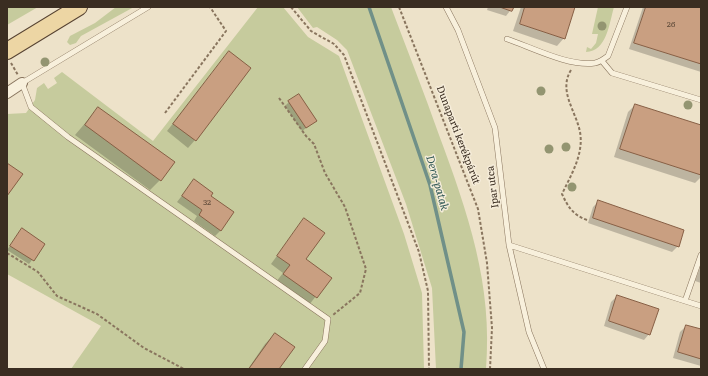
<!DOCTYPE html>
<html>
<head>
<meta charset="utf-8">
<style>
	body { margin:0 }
	#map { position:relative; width:708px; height:376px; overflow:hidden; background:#ede2c9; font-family:Literata,serif }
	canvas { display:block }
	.frame { position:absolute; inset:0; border:8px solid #3a2d21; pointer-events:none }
</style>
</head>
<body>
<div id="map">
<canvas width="708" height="376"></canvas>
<div class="frame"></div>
</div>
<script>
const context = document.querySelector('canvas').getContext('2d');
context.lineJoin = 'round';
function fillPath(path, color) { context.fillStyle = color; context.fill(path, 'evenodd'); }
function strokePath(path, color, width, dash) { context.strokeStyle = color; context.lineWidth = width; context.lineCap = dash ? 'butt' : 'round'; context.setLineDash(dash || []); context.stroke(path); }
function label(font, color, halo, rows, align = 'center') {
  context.font = font + ' Literata,serif'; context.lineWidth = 3; context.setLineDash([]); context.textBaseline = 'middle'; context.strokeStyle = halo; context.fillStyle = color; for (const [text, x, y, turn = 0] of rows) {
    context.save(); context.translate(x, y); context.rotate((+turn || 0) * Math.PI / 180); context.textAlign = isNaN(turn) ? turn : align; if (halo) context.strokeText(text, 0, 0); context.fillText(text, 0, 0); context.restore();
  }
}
const green = new Path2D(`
	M7,7h31l-31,18z
	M116,7h18l-53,29 -5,7 -6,2 -3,-3 3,-6 25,-13z
	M258,7h25l25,30 31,19 65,178 18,59 2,76h-353l30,-43 -94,-52v-160l19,-1 9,-13 2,-12 7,-5 4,6 9,-6 -3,-5 8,-6 91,69z
	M297,7h94c16,43 33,85 48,128 29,78 54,150 47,234h-50l-4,-81 -26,-84 -59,-154 -10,-10 -20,-13 -4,1z
	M598,7h16c-5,17 -7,44 -28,45l1,-5 4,2 5,-6 2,-9h-6z`);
const shadow = new Path2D(`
	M488,7h25l-7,9 -19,-6z
	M521,7h53l-10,31 -7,8 -44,-15z
	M643,7h58v65l-72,-23z
	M229,52l-34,88 -7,8 -21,-17z
	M289,102l23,22 -10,7 -17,-25z
	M635,105l66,21v51l-6,6 -81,-26 14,-45z
	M98,108l62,72 -10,10 -75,-55z
	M194,180l16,16 11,34 -6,6 -21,-15 3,-5 -20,-14z
	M599,201l79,45 -6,6 -84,-29 5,-16z
	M304,219l1,41 25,18 -21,27 -33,-23 7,-9 -12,-9z
	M19,233l25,11 -15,20 -22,-14z
	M701,265v18l-6,-2z
	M617,296l32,38 -5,6 -40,-14 7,-24z
	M686,326l15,4v36l-28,-8 7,-26z
	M275,334l3,35h-30l17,-25z`);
const stream = new Path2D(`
	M369,7l61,178 34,147 -3,37`);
const building = new Path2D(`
	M500,7h14l-2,4z
	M525,7h50l-10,32 -45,-15z
	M646,7h55v57l-67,-21z
	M229,51l22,17 -55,73 -23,-17z
	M299,94l18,27 -11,7 -18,-27z
	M635,104l66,21v50l-81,-26z
	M98,107l77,55 -14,19 -76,-56z
	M7,163l16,11 -16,22z
	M194,179l19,14 -2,3 23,16 -13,19 -22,-16 3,-5 -20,-14z
	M598,200l86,30 -5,17 -86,-29z
	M304,218l21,15 -19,26 26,19 -15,20 -34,-24 7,-9 -13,-9z
	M22,228l23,16 -11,17 -24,-15z
	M617,295l42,14 -9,26 -41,-14z
	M686,325l15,4v30l-23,-7z
	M275,333l20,14 -16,22h-30z`);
const path = new Path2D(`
	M291,7l20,24 23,13 10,11 75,197 9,39 1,78
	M399,7l79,202 9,54 5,65 -2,41
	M11,63l7,12
	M571,70c-13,21 5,41 9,62 4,22 -9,43 -18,62 6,13 11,21 25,26
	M279,98l27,38 8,8 11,29 20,34 21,62 -6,24 -27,22
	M165,113l61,-82 -16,-24
	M7,253l31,19 19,24 40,18 47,34 40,21`);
const lane = new Path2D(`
	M148,7l-126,76 9,24 37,30 260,182 -3,22 -20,28
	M446,7l12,23 37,98 14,117 20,87 15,37
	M507,39c24,8 62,28 88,24 5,-1 9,-4 13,-7l19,-49
	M602,61l10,12 89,27
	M509,245l176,56 16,-46
	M685,301l16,5`);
const street = new Path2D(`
	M7,93l15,-10`);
const primary = new Path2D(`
	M7,51l72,-44`);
const trees = [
	[602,26],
	[45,62],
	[541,91],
	[688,105],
	[566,147],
	[549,149],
	[572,187]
];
const numberNames = [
	["26",671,25],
	["32",207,203]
];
const streetNames = [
	["Dunaparti kerékpárút",458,135,69],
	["Ipar utca",493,187,-97]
];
const waterNames = [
	["Dera-patak",437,183,74]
];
fillPath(green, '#c6cb9d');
fillPath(shadow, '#0003');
strokePath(stream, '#709088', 3.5);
fillPath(building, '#c99f81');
strokePath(building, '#875f45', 1);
strokePath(lane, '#89755e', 6);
strokePath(street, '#89755e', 12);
strokePath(primary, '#574332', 18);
strokePath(path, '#89755e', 2, [3, 2]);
strokePath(lane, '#f8f0dc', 5);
strokePath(street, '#f8f0dc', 10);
strokePath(primary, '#edd6a4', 16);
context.fillStyle = '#939571';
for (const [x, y] of trees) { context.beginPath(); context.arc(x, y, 4.5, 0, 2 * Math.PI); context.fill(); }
label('8px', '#5e4a39', null, numberNames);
label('10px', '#3a2d21', '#f5ecd9', streetNames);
label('italic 11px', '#315956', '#f5ecd9', waterNames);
</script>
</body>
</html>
